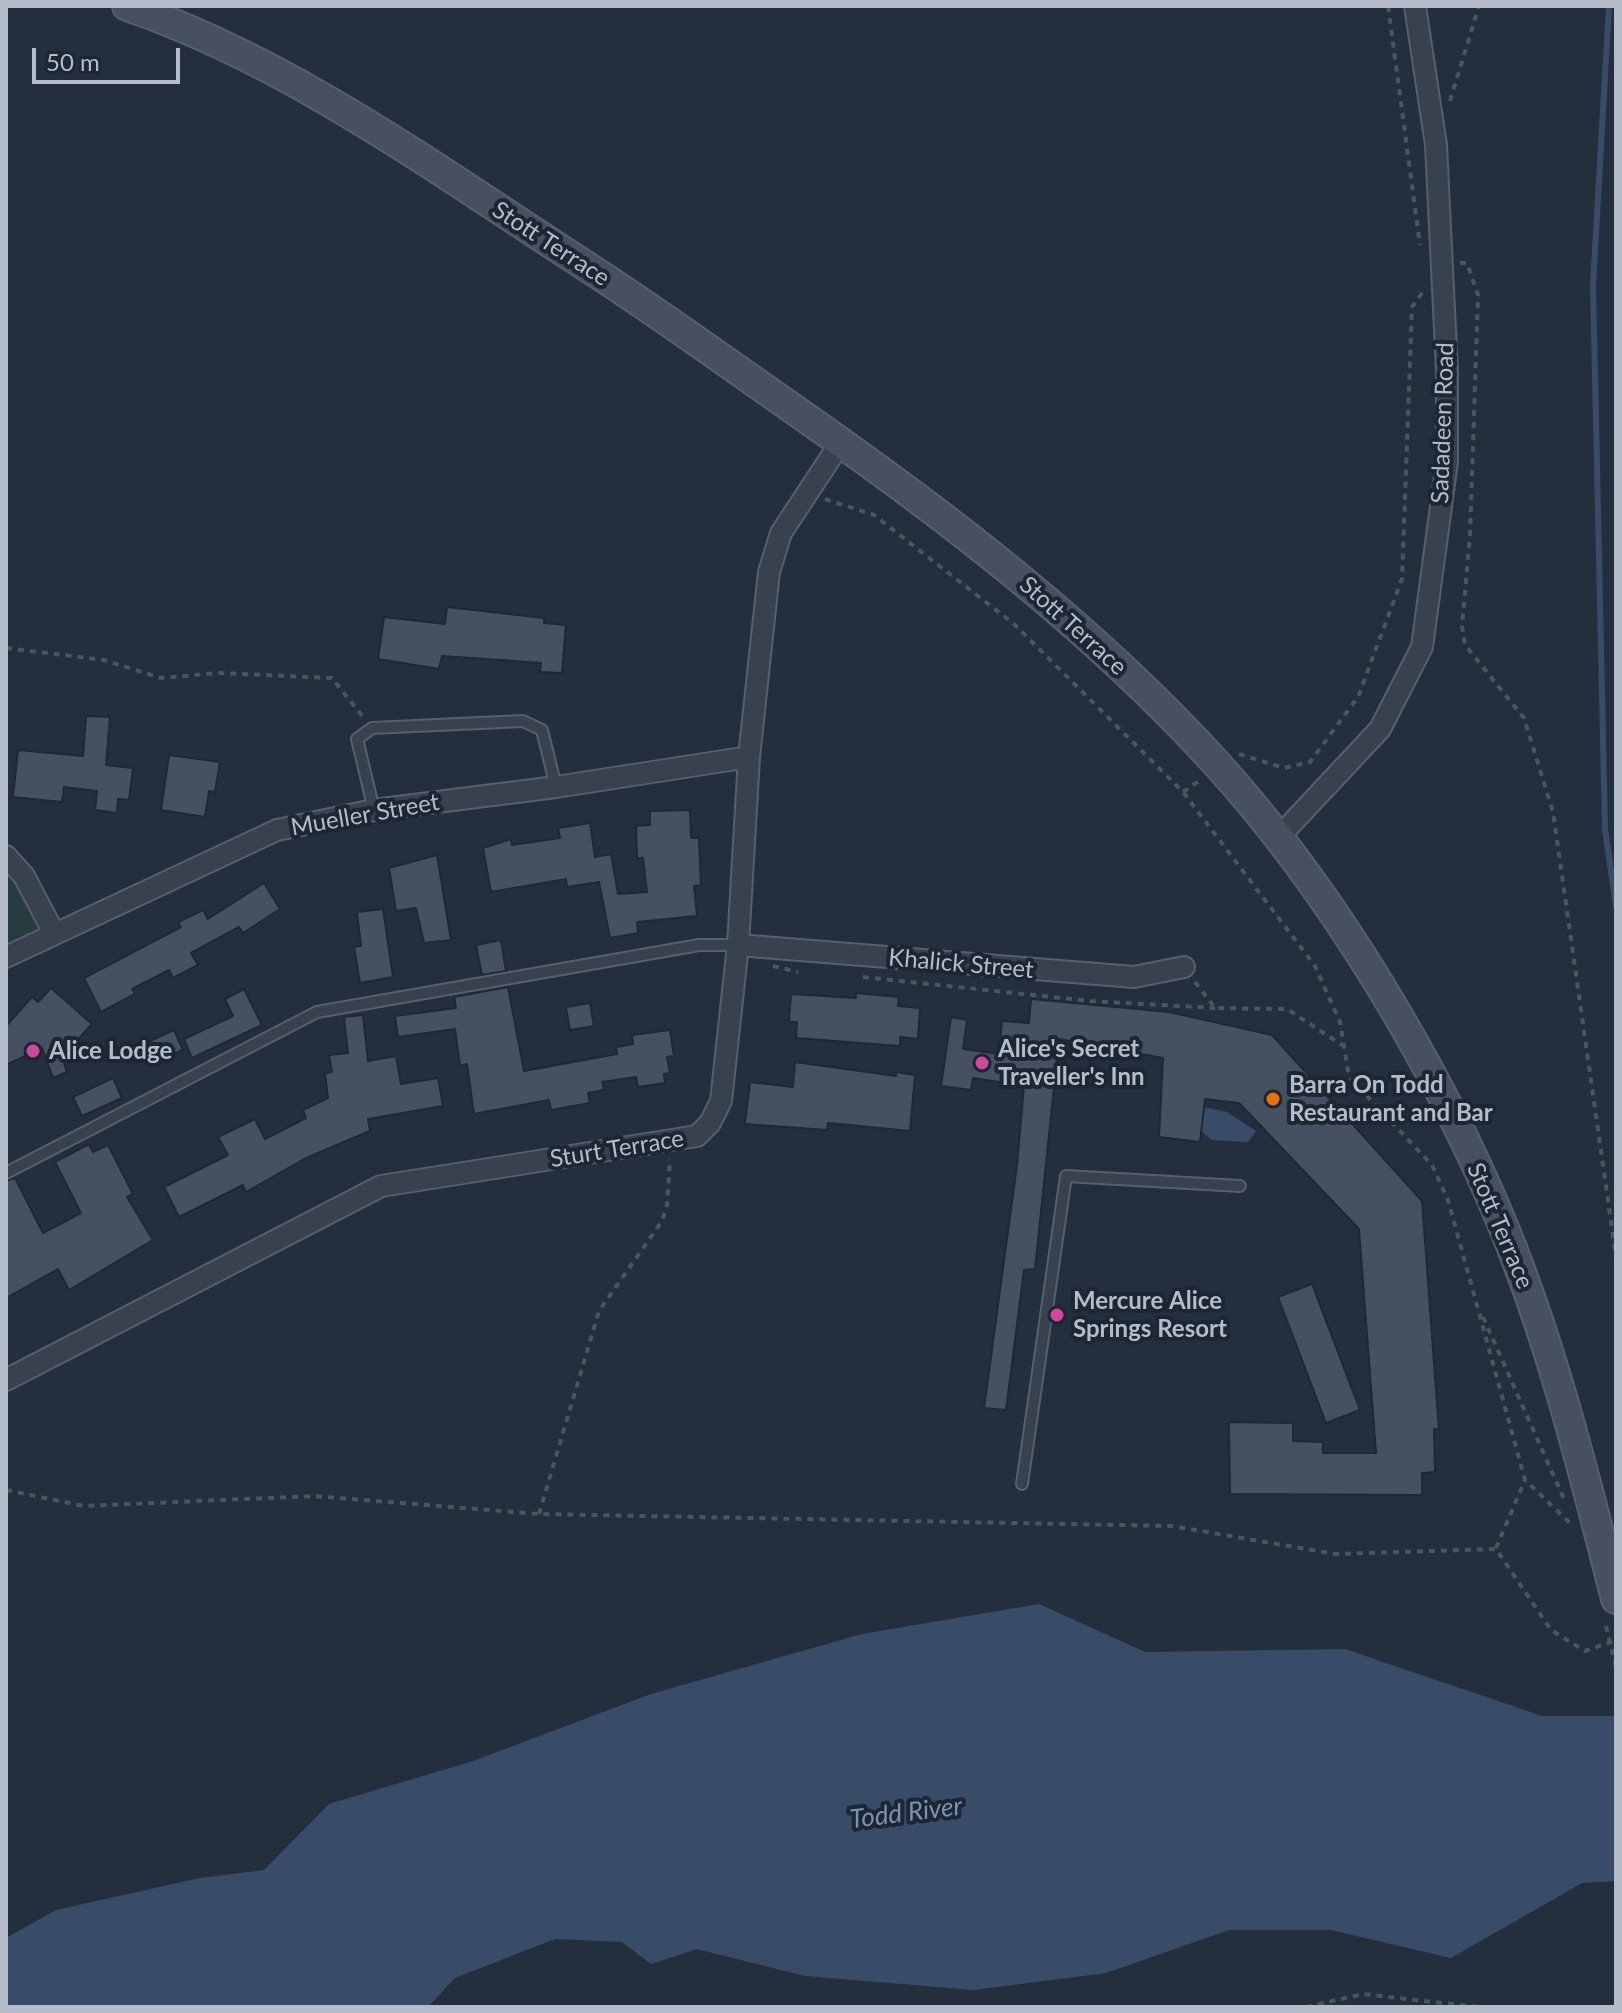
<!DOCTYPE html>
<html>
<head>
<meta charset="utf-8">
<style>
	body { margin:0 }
	#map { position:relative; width:1622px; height:2013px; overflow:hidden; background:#242f3e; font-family:Lato,sans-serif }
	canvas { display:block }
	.frame { position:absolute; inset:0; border:8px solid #b4bcc9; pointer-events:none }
	.scale { position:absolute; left:32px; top:48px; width:148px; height:36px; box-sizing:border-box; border:4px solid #b4bcc9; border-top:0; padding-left:10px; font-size:24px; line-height:28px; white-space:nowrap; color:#b4bcc9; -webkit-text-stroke:6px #1d2633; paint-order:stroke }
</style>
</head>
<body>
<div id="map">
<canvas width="1622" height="2013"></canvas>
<div class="frame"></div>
<div class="scale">50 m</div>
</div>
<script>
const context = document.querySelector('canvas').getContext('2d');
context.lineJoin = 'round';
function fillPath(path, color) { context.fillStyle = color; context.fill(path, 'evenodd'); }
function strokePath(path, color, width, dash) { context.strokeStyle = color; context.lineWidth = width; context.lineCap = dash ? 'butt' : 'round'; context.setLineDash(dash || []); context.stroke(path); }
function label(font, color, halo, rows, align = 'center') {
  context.font = font + ' Lato,sans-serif'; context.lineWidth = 8; context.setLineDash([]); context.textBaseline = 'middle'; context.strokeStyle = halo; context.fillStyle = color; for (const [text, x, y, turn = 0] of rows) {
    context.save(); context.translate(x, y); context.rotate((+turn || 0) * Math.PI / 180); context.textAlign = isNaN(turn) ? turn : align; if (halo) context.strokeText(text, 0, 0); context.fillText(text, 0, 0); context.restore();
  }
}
const green = new Path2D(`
	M6,856l48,77 -48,24z`);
const water = new Path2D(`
	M1204,1107l23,5 29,19 -8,11 -36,-2 -11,-9z
	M1039,1604l106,48 200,-3 197,67h74v165l-34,2 -131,75 -120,-28h-102l-123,43 -132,17 -169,-14 -108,-27 -46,15 -29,-22 -67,-3 -100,39 -27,29h-422v-69l50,-28 144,-32 64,-8 65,-66 144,-43 178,-67 211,-60z`);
const stream = new Path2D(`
	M1609,6l-16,279 12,544 11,77`);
const building = new Path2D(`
	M447,607l97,11v5l22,2 -4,48 -22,-1 1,-9 -40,-3 -59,-4 -3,13 -61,-10 6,-42 61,7z
	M86,716l24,1 -4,48 27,3 -4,32 -11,-1 -1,14 -22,-3 2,-19 -33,-4 -2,15 -49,-5 5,-47 65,6z
	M169,755l51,7 -5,30 -6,-1 -4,26 -44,-7z
	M690,810l1,28h8l2,47 -7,1 3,30 -60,6 1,11 -28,5 -11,-56 -32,5 -1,-8 -75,13 -8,-44 28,-9 1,6 48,-7 -2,-10 32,-5 5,34 16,-3 7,40 29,-2 -4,-34h-6l-1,-32 14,-1v-14z
	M437,855l14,85 -27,3 -8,-35 -20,3 -7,-43z
	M264,883l16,26 -37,24 -4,-6 -48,26 7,12 -25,13 -4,-8 -37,19 3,5 -34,18 -17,-34 97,-51 -3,-5 25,-12 5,9z
	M383,909l10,68 -33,6 -6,-36 7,-1 -4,-34z
	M501,940l5,31 -24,4 -6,-30z
	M508,987l16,84 93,-17 -1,-7 17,-3 -1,-9 38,-5 4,26 -7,1 3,16 -6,1 1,9 -27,4 -2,-10 -34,5 2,8 -16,3 2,10 -39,7 -2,-10 -75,14 -7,-50 -7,2 -5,-37 -57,8 -3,-21 61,-8 -2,-11z
	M51,988l41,36 -30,33 5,15 -14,6 -11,-30 -36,17v-39l26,-29 6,5z
	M244,989l18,36 -70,33 -8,-19 49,-23 -8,-17z
	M856,993l43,4 -1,9 22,2 -2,31 -18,-2v9l-104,-8 1,-16h-8l2,-28 65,4z
	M1031,999l138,13 103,23 150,166 17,229 -5,-1 1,43 -13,1v22l-192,-1 -1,-72 64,1v18l30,1v11h53l-17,-224 -120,-126 -34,-4 -5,43 -41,-5 4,-79 -104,-19 -24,230 -11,1 -18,140 -22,-2 33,-243 7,-79 -51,-8 -2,12 -30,-4 10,-69 16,3 -4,29 36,5 3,-33 27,2z
	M590,1003l4,23 -24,4 -4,-23z
	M363,1015l5,46 28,-5 5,28 37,-6 5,28 -75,13 2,12 -64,27 -60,34 -3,-7 -64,32 -15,-30 64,-32 -10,-18 37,-18 10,20 41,-21 -3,-8 25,-12 -3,-25 7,-1 -3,-17 19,-2 -4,-36z
	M174,1030l9,20 -24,10 -9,-19z
	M795,1062l101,14v-4l19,3 -5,56 -82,-8 -1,7 -82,-6 5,-42 43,5z
	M113,1078l9,20 -40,18 -9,-19z
	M89,1144l4,8 15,-7 25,49 -6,3 26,43 -84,50 -11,-21 -52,29v-117l9,-3 28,55 38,-20 -26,-51z
	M1312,1284l48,126 -34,13 -48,-126z`);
const path = new Path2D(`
	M1388,6l32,239
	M1450,101l29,-95
	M1460,263h7l11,32 -8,240 -8,91 3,19 59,73 29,94 63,445
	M825,499l49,16 140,109 169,168 132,174 25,56 9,55 83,88 16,35 77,280 48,46
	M6,648l98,12 57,18 58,-5 113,5 31,39
	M1239,754l45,14 26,-6 48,-65 44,-118 10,-272 10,-14
	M1183,792l19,-13
	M773,966l25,6
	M863,977l227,24 125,7
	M1195,982l20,26 72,1 55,36
	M1483,1317l81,182
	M6,1490l78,16 230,-10 225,18 633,12 163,28 161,-5 55,81 34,21 31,-11
	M539,1514l60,-203 63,-90 5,-16 3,-46
	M1496,1548l29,-68
	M1306,2007l57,-13 115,13`);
const lane = new Path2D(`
	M374,810l-17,-71 15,-11 151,-7 19,9 14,57
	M6,1173l311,-161 382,-67h39
	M1022,1484l44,-308 174,10`);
const street = new Path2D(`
	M1278,838l102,-109 42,-82 25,-185v-91l-11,-226 -21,-139
	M6,856l18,20 30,57
	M738,945l396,32 50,-10
	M6,957l271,-127 97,-20 182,-23 193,-30
	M6,1380l375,-194 316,-50 13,-13 11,-22 17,-156 11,-188 20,-185 12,-39 60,-91`);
const secondary = new Path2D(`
	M127,6c168,58 317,169 465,264 71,46 138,95 207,143 149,104 295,216 418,351 116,128 221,304 287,464 49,120 80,246 112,371`);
const pathBridge = new Path2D(`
	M1606,1626l10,41`);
const markers = [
	[33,1051,8,"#d1479c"],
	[982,1063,8,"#d1479c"],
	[1273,1099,8,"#e8710a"],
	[1057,1315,8,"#d1479c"]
];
const streetNames = [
	["Stott Terrace",551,244,33],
	["Sadadeen Road",1443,423,-88],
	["Stott Terrace",1073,626,42],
	["Mueller Street",365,815,-10],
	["Khalick Street",961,964,5],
	["Sturt Terrace",617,1149,-9],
	["Stott Terrace",1500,1226,67]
];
const poiNames = [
	["Alice's Secret",998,1049],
	["Traveller's Inn",998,1077],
	["Alice Lodge",49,1051],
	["Barra On Todd",1289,1085],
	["Restaurant and Bar",1289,1113],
	["Mercure Alice",1073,1301],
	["Springs Resort",1073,1329]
];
const waterNames = [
	["Todd River",906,1813,-7]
];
fillPath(green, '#263c3f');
fillPath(water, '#394c67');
strokePath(stream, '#394c67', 6);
fillPath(building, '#455162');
strokePath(building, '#1f2835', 2);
strokePath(lane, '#565f6c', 14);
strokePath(street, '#565f6c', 24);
strokePath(secondary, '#565f6c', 32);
strokePath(path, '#44595c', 4, [6, 6]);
strokePath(lane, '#38414e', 10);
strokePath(street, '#38414e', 20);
strokePath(secondary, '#465061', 28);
strokePath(pathBridge, '#44595c', 4, [6, 6]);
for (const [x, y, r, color] of markers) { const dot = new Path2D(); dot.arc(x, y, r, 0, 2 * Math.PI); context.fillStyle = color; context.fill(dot); strokePath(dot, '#1d2633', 3); }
label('24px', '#b4bcc9', '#1d2633', streetNames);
label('bold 24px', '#b4bcc9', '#1d2633', poiNames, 'left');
label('italic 26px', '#7c92b1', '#1d2633', waterNames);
</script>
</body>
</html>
